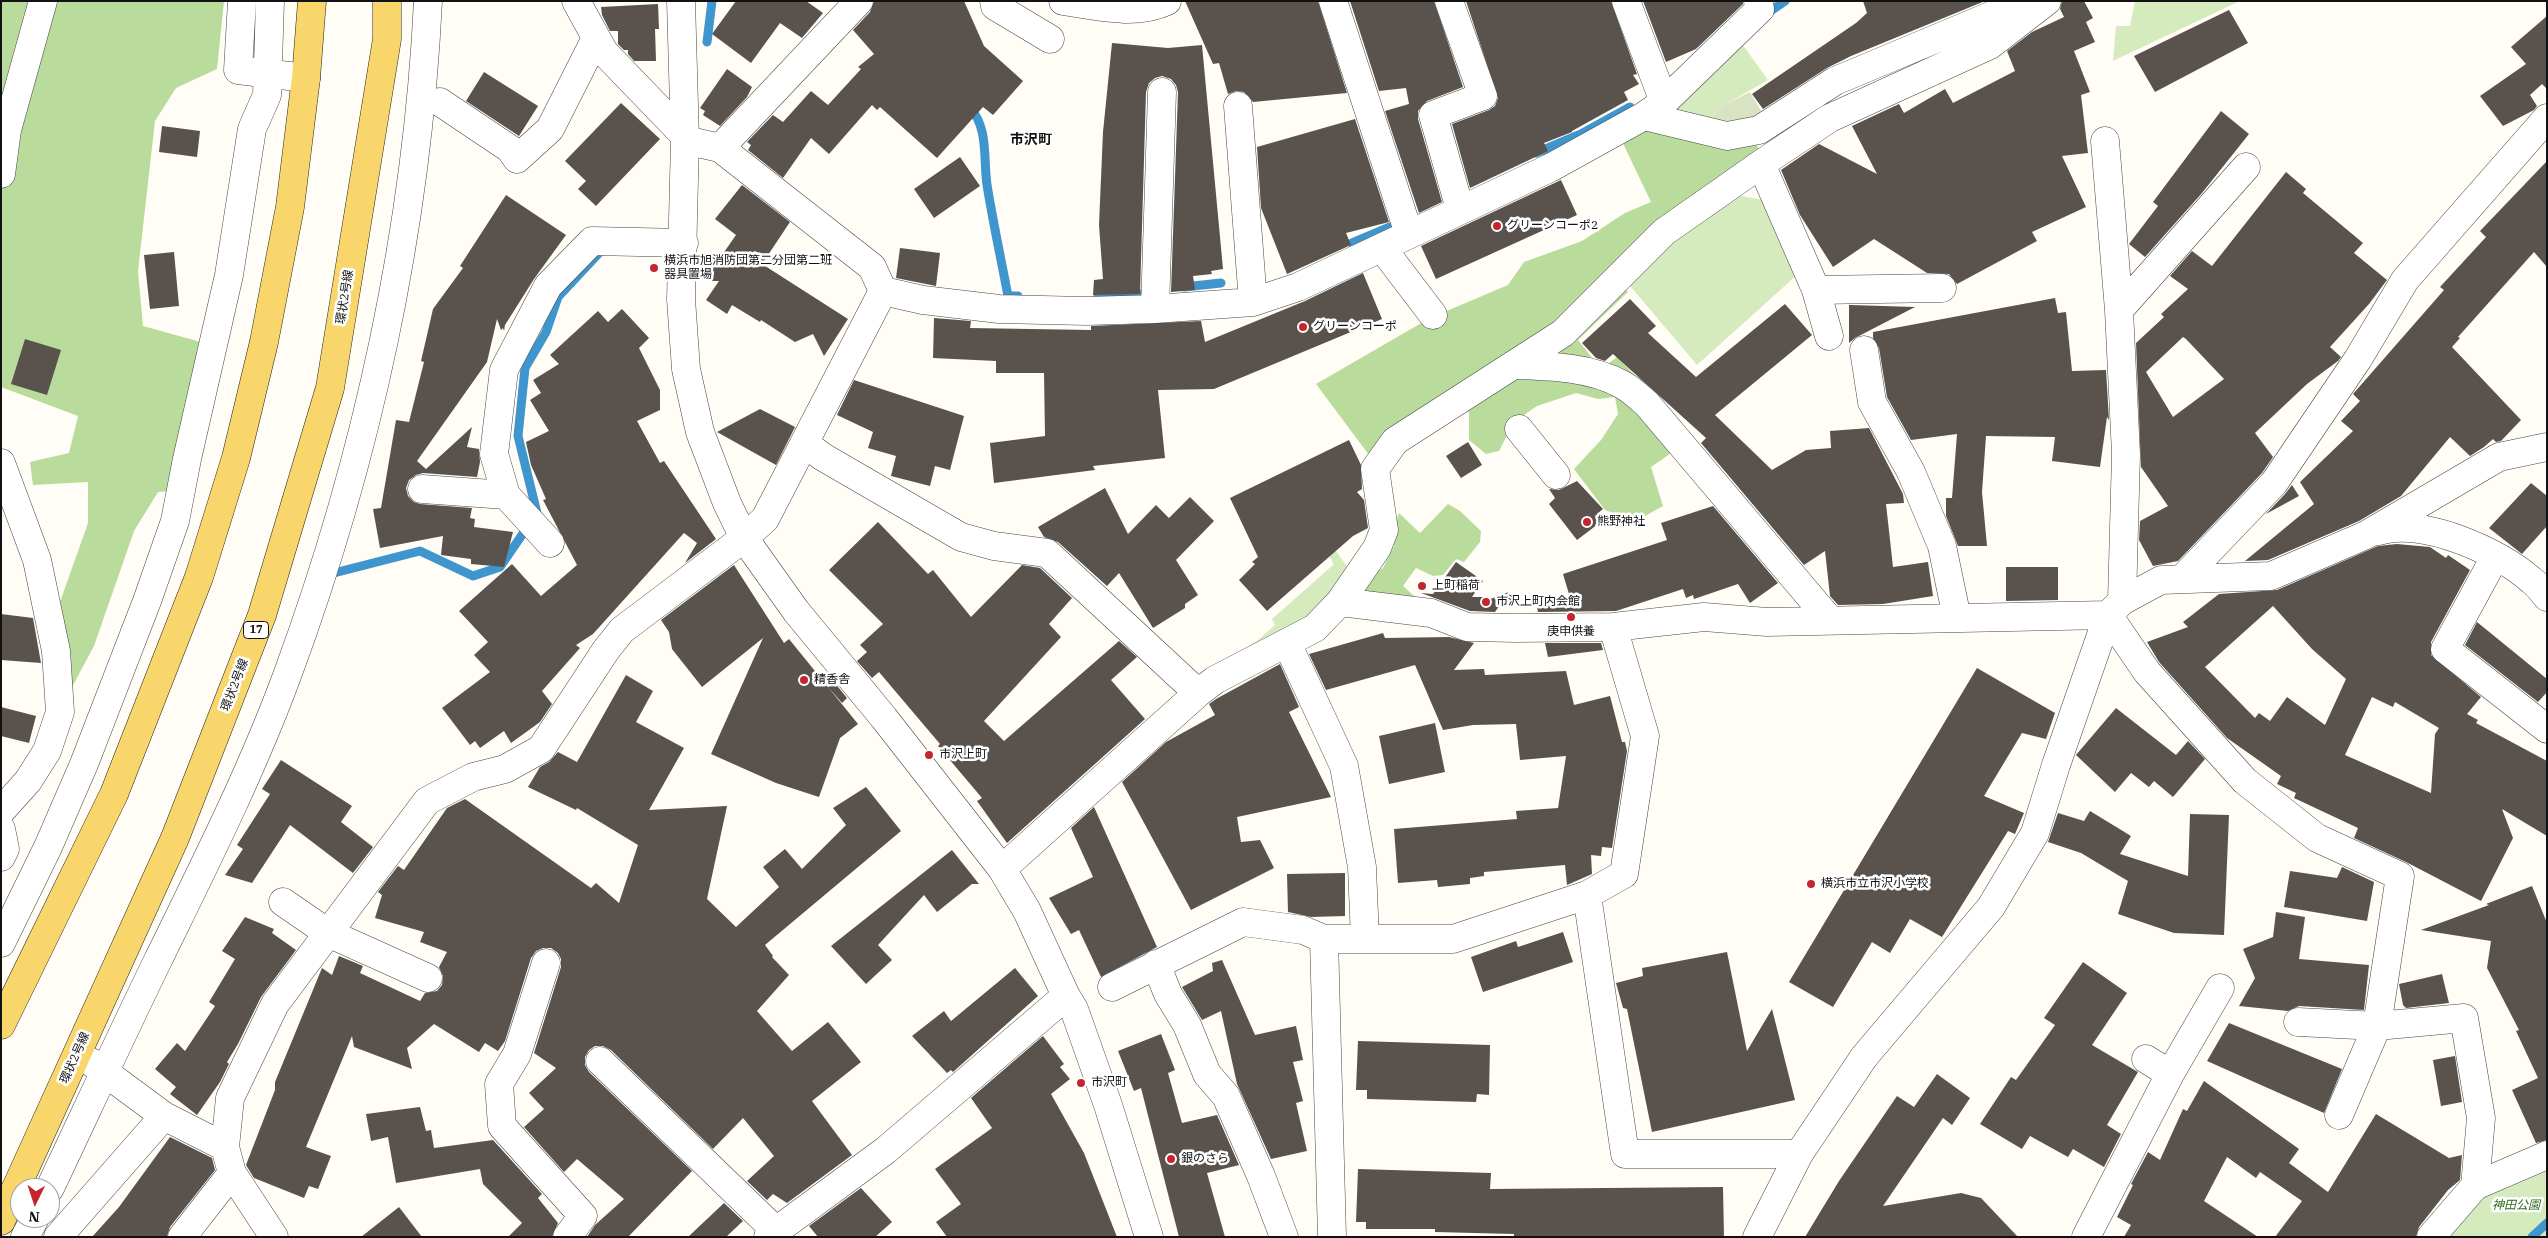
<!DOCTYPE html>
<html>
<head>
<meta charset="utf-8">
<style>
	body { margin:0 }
	#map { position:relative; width:2548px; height:1238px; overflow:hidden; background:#fffdf5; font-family:"IBM Plex Serif",serif }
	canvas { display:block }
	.frame { position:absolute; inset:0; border:2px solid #111; pointer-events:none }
	.north { position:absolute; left:10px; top:1178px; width:50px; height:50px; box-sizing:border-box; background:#fff; border:1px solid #a0a0a0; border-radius:50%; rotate:184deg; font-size:14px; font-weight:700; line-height:20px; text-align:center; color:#111 }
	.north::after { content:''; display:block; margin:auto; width:18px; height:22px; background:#c4262e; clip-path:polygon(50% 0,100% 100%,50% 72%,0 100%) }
</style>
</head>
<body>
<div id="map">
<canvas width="2548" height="1238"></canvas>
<div class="frame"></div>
<div class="north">N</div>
</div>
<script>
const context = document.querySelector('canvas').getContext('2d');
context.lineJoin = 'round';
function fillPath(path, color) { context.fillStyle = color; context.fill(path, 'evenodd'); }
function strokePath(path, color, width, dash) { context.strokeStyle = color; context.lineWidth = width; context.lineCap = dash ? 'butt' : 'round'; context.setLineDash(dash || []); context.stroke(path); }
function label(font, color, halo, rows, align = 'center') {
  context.font = font + ' "IBM Plex Serif","Noto Sans JP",serif'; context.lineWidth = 5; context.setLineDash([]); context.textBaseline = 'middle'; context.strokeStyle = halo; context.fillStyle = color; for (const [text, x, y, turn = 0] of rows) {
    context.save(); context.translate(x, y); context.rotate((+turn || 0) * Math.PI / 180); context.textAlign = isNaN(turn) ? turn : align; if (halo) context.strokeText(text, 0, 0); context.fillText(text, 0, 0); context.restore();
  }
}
const green = new Path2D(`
	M2135,1h105l-127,60 3,-35h14z
	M1742,44l26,36 -42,24 -24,20 -34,-12z
	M1738,195l25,5 35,74 -101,91 -72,-85 48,-46z
	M1323,533l26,36 -21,37 -99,52 28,-17 18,-16 -3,-6 61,-54 -1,-5 -18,-21z
	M2547,1161v76h-105l40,-49z`);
const forest = new Path2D(`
	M1,1h223l-7,68 -41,19 -21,33 -17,150 5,55 65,18 -32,147 -18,1 -24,39 -40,115 -22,41 -6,-1 -11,-70 33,-93v-41l-55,3 -3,-23 39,-9 9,-37 -77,-29z
	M1654,122l97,15 9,13 -148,125 16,17 -50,48 23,29 16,-12 77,80 -43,30 12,39 -27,15 -31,-11 -31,-41 27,-29 17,-26 -3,-17 -17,2 -22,-6 -39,13 -23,16 -15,29 -13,3 -17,-14v-28l-32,-15 -68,58 -53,-71 114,-66 78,-33 16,-23 58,-21 43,-28 26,-11 -32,-67z
	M1448,504l12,7 21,20 -1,11 -16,20 -8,-3 -13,16 -10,1 -17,-8 -13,18 18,16 -65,-7 14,-20 13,-7 11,-22 -2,-12 7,-21 21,20z`);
const cemetery = new Path2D(`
	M1750,92l14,24 -14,8h-48l24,-20z`);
const stream = new Path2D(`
	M1769,12l16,-11
	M707,42l5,-41
	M970,107c19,23 13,50 17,78 6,37 14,74 21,111h10
	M1536,153l45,-19 49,-27
	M1352,243l38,-16
	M1184,287l37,-4
	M1098,297l42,-3
	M326,575l94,-24 53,25 27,-9 37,-54 -19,-77 7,-68 21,-36 12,-35 43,-46
	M2532,1237l15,-14`);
const building = new Path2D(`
	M736,1h70l17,12 -21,25 -22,-15 -29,40 -39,-29z
	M874,1h90l20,45 39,35 -30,34 -10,-8 -46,51 -57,-51 -3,3 -5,-5 -43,49 -18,-16 -28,40 -35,-28 3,-5 -4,-3 26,-27 10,7 28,-31 17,14 33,-36 -3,-2 16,-13 -21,-24 17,-18z
	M1185,1h133l29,92 -94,9 -9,-10 -8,-1 -8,3 -9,-31 -6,1z
	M1350,1h84l29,86 -36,14 -9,10v8l24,83 -23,11 -34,-102 24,-7 -3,-16 -27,3z
	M1466,1h145l26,73 -4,1 6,9 -15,8 4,8 -56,31v1l-28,11 4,8 -78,37 -18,-64 37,-14 6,-4 3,-8z
	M1643,1h100v3l-47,45 -30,13z
	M1863,1h122l-134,55 -24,12 -64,41 -11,-15 104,-71 11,-10z
	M2062,1h22l9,17 -7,4 9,20 -21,9 16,41 -9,3 7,58 -26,3 24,51 -54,25 5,9 -80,43 -8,-10 -22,-1 -53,-34 -41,28 -33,-52 -19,-45 38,-26 58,30 -25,-48 47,-22 5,9 41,-24 8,14 62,-32 -8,-20 25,-19 32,-15 -4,-8z
	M658,4l1,25h-4l1,32h-22l-6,-7v-4h-4l-6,-6v-13h-8l-8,-16 -1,-8z
	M2229,10l19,33 -93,49 -21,-36z
	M2547,16v73l-5,-5 -12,11 7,11 -3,4 -31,16 -23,-30 46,-32 -15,-17z
	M1112,43l56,5 34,-3 21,224 -12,2 1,3 -19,2 2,14 -24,2 7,-200 -2,-7 -5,-6 -9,-3 -7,2 -6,5 -3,9 -6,202 -47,1 1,-15 9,-1 -4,-54 4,-93z
	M727,69l25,18 -5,10 -27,29 -17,-11 2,-4 -5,-3z
	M484,72l54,34 -19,30 -53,-35z
	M621,103l39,36 -64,67 -18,-17 8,-8 -21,-20z
	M2221,111l28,23 -47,59 -57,64 -16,-13 29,-38 -5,-4z
	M1355,119l34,103 -43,11 5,12 -64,29 -26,-66 -4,-61z
	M162,126l38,5 -3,26 -38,-5z
	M960,157l20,29 -46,32 -20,-29z
	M2547,161v106l-13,-15 -76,85 2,1 -8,9 69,73 -20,21 -5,1 -3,-3 -9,8 -14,9 -20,-19 -49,59 -42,25 -91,39 -23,1 69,-57 -14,-22 53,-51 -12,-10 19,-20 -7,-7 91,-104 -4,-3 46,-50 -6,-6z
	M2286,172l20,17 -3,4 60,50 -9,10 33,27 -18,24 -39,43 11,10 -3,4 -31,23 -52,49 18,24 -11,16 -84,88 -25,5 -14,-26 1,-19 28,-15 -27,-39 -5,-124 28,-26 -3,-3 27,-25 -18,-13 22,-25 20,15zM2183,337l3,2 38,40 -51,38 -27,-45z
	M1561,180l16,35 -141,64 -15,-33z
	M742,185l48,37 -28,42 86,55 -24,37 -11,-22 -18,8 -34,-22 -1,2 -28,-17 -5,9 -21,-14 13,-19h-15l32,-46 -21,-16z
	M506,195l60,40 -32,44 -29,46 -1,6 -1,-3 -2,2 -4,-11 -10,43 -70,99 9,8 46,-42 -5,20 12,2 1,13 -3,15 -54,-4 -7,2 -7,5 -3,8 2,8 6,6 6,2 52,4 -2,10 5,1 -1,8 39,5 -9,35 -33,-3v-5l-30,-4 2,-19 -63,12 -7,-39 8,-1 15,-88 13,2 15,-60 -3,-1 12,-52 30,-41 -3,-2z
	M900,248l40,5 -4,33 -40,-8z
	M174,252l5,54 -29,3 -6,-54z
	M1363,273l19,46 -168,70 -56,1 7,68 -72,8 2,4 -101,13 -4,-40 55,-7 -1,-63h-48v-12l-63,-3 1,-40 37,3 -1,7 121,2v-4l110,-5 4,21 100,-41z
	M2055,298l3,15 8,-1 6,59 34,-1 3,50 -2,-3 -7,50 -48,-6 3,-24 -69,-1 -4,56 5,54h-29l-12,-30v-18h6l5,-64 -46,6 -24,-43 -8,-49 -6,-10v-6z
	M1630,299l26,27 -8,7 48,44 89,-73 27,31 -97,80 57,55 34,-20 25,-2 -1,-17 39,-3 34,66 1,9 -18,1 7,63 35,-5 5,34 -50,8 -45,1 -8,-9 -5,-45 -21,14 -103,-122 5,-5 -93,-84 -8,7 -9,-3 -14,-15z
	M1849,305h2l64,2 -60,31 -6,5z
	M622,309l27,29 -10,10 21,42v20l-23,11 23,42 4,-2 52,78 -31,24 12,-20 -13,-10 -91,101 -17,11 4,3 -38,43 10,13 -12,18 -29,21 -7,-12 -24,17 -5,-7 -5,4 -28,-37 48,-36 -16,-17 14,-13 -29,-31 53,-47 29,32 36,-31 -34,-65 3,-1 -15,-34 -5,-23 23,-11 -19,-31 11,-7 -8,-13 26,-16 -9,-9 48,-44 10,11z
	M25,339l36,11 -14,45 -36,-11z
	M854,380l110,36 -14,54 -15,-4 -5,20 -39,-10 5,-20 -28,-8 5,-16 -36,-17z
	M760,409l35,18 -19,38 -59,-33z
	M1349,440l12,25 1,24 -5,3 7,8 4,28 -15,8 -86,75 -28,-31 16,-16 -3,-2 6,-5 -28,-59z
	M1468,442l14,23 -21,13 -15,-22z
	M1577,481l26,28 -6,5 5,7 -25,19 -28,-36 6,-6 -6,-9 10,1z
	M2531,483l16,13v30l-25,28 -33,-26z
	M2292,485l7,11 -33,18 19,-20z
	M1105,488l23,46 28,-29 13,13 21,-21 24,24 -38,39 22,35 -13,9v4l-32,20 -34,-55 -12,13 -49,-44 -14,-5 -6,-10z
	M1713,506l65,77 -28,20 -12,-19 -44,15 -1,-4 -7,3 -3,-9 -67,22 -78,1 -2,-11 36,3 -9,-30 104,-34 -6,-17z
	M878,522l50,52 5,-4 38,47 51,-52 18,3 32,30 -23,26 12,13 -77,84 20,20 115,-100 18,16 -26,23 34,39 -138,124 -30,-42 5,-3 -44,-52 2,-2 -61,-72 -7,6 -15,-17 10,-9 -7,-7 23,-21 -54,-54z
	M2397,544l33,3 16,11 2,-3 22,15 -39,72v13l50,42 -14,17 11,6 -2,3 71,38v75l-45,-27 11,29 -32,63 -75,-39 -52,-24 4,-10 -64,-30 2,-5 -19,-9 4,-8 -54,-38 -68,-76 -12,-20 41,-15 -5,-5 36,-28 58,-4 101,-44zM2273,606l39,43 34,30 -21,46 -38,-28 -17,24 -11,-8 -4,5 -50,-51zM2372,697l21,10 2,-5 44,26 -4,6 -4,59 -86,-38z
	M1456,562l27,19 -11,16h11l2,4 24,-9 -14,20 -25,-1 -49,-18 12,1z
	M734,565l50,78 5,-4 69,85 -18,14 -21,59 -43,-14 -65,-29 52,-116 -61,49 -30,-38 -3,-17 -8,-12z
	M2006,567h52v33l-52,1z
	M1,614l32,4 8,45 -40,-3z
	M2477,622l70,57v13l-9,10 -73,-57z
	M1383,633l2,5 64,-1 25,6 -20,27 30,-1 1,6 81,-4 8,34 36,-9 12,46h3l2,9 -15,97 -10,-1 -1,9 -10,-1 1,19 -25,11 -2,-20 -81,7v4l-14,2v6l-32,3 -1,-7 -39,3 -4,-54 123,-10 -1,-8 42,-3 8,-52 -46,4 -4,-36 -43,1 -30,5 -28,-65 -89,25 -17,-36z
	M1545,643h56l2,7 -55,7z
	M1280,664l19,43 -10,5 42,85 -94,20 4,25 19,-2 14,28 -83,42 -69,-128 44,-40 49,-27 -6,-11 7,-5z
	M1977,668l78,45 -9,26 -24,-6 -38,63 40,17 -9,21 -7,-3 -66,106 -32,-18 -20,34 -18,-11 -39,65 -44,-25z
	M626,675l27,16 -17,31 48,26 -35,62 78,-4 -20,93 29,28 43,-40 -16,-20 22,-18 17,20 44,-44 -13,-17 33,-21 35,44 -136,114 8,11 -1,1 17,18 -32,36 35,40 36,-29 33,40 -49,39 40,54 -65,48 -14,-9 -6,6 -20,-19 27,-25 -31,-38 -30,31 -102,-99 -8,-4h-8l-6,4 -4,7v8l4,7 103,99 -64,66h-41l8,-12 29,-26 -47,-40 -13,13 -40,-45 20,-18 -15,-16 27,-25 -22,-15 27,-86v-8l-3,-6 -7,-5h-8l-7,3 -5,7 -26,83 -7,10 -13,-8 -6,9 -45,-28 -27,24 5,21 -58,-22 -2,-11 -46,111 25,9 -13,33 -9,-3 -5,12 -50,-20 -8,-13 29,-75v-8l47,-114 10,7 7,-19 24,10 -3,7 60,28 5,-8 12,-2 5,-6 1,-9 -4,-9 8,-15 -27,-10 4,-10 -49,-14 7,-23 -4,-3 20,-26 6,4 43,-62 18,-9 126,89 5,-5 23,20 19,-58 -61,-37 -1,2 -48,-23 12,-20 9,-5 9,-10 19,10z
	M834,682l13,16 -5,5 -14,-16z
	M1,707l35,9 -7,27 -28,-7z
	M2116,708l60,47 12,-14 17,18 -32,38 -19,-16 -5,6 -18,-14 -16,19 -39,-37z
	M1435,723l10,49 -56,12 -10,-48z
	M281,760l71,46 -11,16 32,25 -20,26 -63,-48 -38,58 -27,-8 18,-26 -6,-4 33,-51 -8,-5z
	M1094,807l63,140 -56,30 -22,-47 -8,4 -22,-36 44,-21 -22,-49z
	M2090,811l41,25 -11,18 68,22 2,-62 39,1 -5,120 -50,-2 -56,-19 10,-33 -47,-28 -33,-11 10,-29 26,8z
	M952,850l27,34h-7l-35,28 -13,-17 -46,50 14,15 -26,24 -35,-38z
	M2342,867l32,15 -7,39 -83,-14 6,-36 47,7z
	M1345,873v43l-34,1 -23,-5 -1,-38z
	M2532,886l15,37v217l-11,3 -24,-53 26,-12 -22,-47 3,-1 -32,-62 4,-27 -70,-11 68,-25 -3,-1z
	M2276,912l29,5 -6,42 70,6 -5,45 -65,-4 -11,5 -49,-5 16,-28 -12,-29 30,-12z
	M245,917l29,12 -2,4 24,17 -35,47 -23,47 -11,18 2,2 -9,18 -23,33 -27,-21 6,-7 -21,-18 22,-26 8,8 30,-45 -6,-4 26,-43 -13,-8z
	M1563,932l10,30 -90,30 -12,-35 45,-16 2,6z
	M1727,952l20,99 25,-42 23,91 -143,32 -25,-123 -4,-1 -7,-25 27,-7 -1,-8z
	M1222,960l33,75 41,-9 7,34 -10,2 10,39 -7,2 11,48 -36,8 -34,-75 -16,-73 -19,9 -20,-33 31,-16 -1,-8z
	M2083,962l44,31 -35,52 46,27 -31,53 14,9 -17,33 -31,-18 -5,8 -38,-21 -8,13 -42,-25 31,-47 5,3 39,-55 -11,-7z
	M1015,968l23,28 -85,76 -2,-2 -4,3 -35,-37 32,-25 7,10z
	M2442,974l7,29 -43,5 -3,-3 -4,-21z
	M2229,1023l113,46 -18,44 -117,-52z
	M1161,1034l14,36 -7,3 14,50 35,-8 22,50 -32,8 18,64h-46l-38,-149 -7,3 -16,-40z
	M1043,1036l21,28 -4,3 10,12 -19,15 33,59 33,84h-170l-11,-15 25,-18 -26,-35 57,-41 -21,-30z
	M1358,1041l132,4 -1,50 -12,-1 -1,8 -109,-3v-9h-11z
	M2455,1056l7,46 -21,4 -8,-46z
	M1937,1074l33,24 -18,27 -9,-7 -60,88 78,-13 20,5 37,39h-213l34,-56 58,-85 17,11z
	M2204,1081l95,68 -10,14 39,29 48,-78 73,44 13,-3 -2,25 -12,10 -29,37 -3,10h-141l27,-36 -42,-29 -4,6 -29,-21 -23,44 54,36h-134l7,-12 -14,-8 16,-32 -2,-1 17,-32 12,8 23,-51 4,2z
	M420,1107l6,24 5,-1 3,18 59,-8 49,54 -4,4 20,25 -6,14h-44l14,-14 -39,-39 -3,-15 -84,14 -8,-46 -17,4 -5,-27z
	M170,1137l42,21 3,12 -45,57 -3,10h-75l27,-30z
	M1358,1169l133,4 -1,16 233,-2 1,50h-210v-3l-79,-2v-3h-69v-7h-10z
	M861,1188l31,34 -17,15h-57l-9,-11z
	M724,1203l19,18 -17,16h-38z
	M399,1207l23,30h-61z`);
const minor = new Path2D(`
	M242,1l-4,69 68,8
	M576,1l28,51 81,84
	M681,1l4,139 -4,159 5,70 14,63 27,71 17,35 52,73 88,107 118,151 25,42 39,85 8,13 34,96 41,132
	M994,1l1,5 55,33
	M1063,1c34,5 72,15 104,0
	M1333,1l76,233
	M1449,1l34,95 -50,19 27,94
	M1626,1l38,101
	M440,102l70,47 7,10 33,-30 46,-91
	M1238,106l15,196
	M1644,116l83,20 32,-6 76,-49 160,-67 14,-13
	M685,140l35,8 152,119 11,24 40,9 76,9 87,2 69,-2 98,-7 45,-15 252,-119 94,-52 20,-14 96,-93 -2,-8
	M2105,141l14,169 7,144 -4,147
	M720,148l139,-147
	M1,174l6,-44 36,-129
	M1382,248l51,67
	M1816,290l126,-2
	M1155,309l7,-217
	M2119,310l127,-143
	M1829,336l-13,-46 -55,-126 69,-46 160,-73 57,-44
	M1864,350l8,52 39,70 31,74 15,72
	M1513,365c36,1 78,2 110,20 9,5 17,13 24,19l182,215
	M1519,429l37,46
	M804,443l19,14 138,80 33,9 53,7 151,140
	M1,463l36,97 19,91 4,61 -13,39 -19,30 -27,30
	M422,489l84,6
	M2379,531c42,-14 120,20 152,49 6,4 11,11 16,17
	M550,543l-44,-48 -12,-41 10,-84 44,-84 44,-45 92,2
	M2495,557l-50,92 102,80
	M2183,578l91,-95 84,-124 47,-79 142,-162
	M1340,602l37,-54 7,-18 -9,-61 20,-28 168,-108 101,-101 97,-68
	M1287,643l57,123 18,101 3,72
	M1,829l4,20 -4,8
	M1002,869l196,-176 17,-13 100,-52 25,-26 91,11 36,14 50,1 96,-1 91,-10 63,5 341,-7 39,57 98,109 72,57 83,38 -23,150 -38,89
	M1587,895l37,-21 21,-138 -32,-109
	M283,902l45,31 100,45
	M1,943l47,-96 36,-83 63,-163 28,-80 12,-62 42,-184 23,-146 15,-34 3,-94
	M546,963l-29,91 -18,30 3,42 81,90 -16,21
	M1156,964l12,30 19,31 20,49 19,22 35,80 23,61
	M1112,987l131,-65 60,8 21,9
	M2298,1022l79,4 87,-8 17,100 -6,68
	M2146,1059l24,15
	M600,1061l175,169
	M91,1062l73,54 61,31
	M50,1188c36,-76 71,-152 108,-228 46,-94 94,-189 130,-287 79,-214 129,-444 140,-672
	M25,1237l10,-19
	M58,1237l106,-121
	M182,1237l50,-64
	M274,1237l-42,-64 -7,-26 5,-49 45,-94 152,-203 46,-24 32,-8 36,-20 65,-99 16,-20 122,-92 21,-19 118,-228
	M768,1237l118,-87 180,-154
	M1332,1237l-8,-298h129l134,-44 38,259h174
	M1757,1237l42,-83 65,-97 127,-150 44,-74 21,-68 52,-150 14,-14 39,-21 110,-4 95,-41 133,-78 48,-10
	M2086,1237l84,-163 50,-86
	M2431,1237l44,-51 72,-31`);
const major = new Path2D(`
	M1,1025l113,-231 85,-217 37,-119 28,-116 26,-135 16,-129 6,-77
	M1,1221l174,-383 87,-223 68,-227 57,-349v-38`);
const markers = [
	[1497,226,5,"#c4262e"],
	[654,268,5,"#c4262e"],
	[1303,327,5,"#c4262e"],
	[1587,522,5,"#c4262e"],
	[1422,586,5,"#c4262e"],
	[1486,602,5,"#c4262e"],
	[1571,617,5,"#c4262e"],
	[804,680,5,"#c4262e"],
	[929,755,5,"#c4262e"],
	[1811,884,5,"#c4262e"],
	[1081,1083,5,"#c4262e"],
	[1171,1159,5,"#c4262e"]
];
const shields = [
	[256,630,25]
];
const shieldNames = [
	["17",256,630]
];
const poiNames = [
	["グリーンコーポ2",1507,226],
	["横浜市旭消防団第二分団第二班",664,261],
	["器具置場",664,275],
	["グリーンコーポ",1313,327],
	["熊野神社",1597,522],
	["上町稲荷",1432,586],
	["市沢上町内会館",1496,602],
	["庚申供養",1571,632,"center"],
	["精香舎",814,680],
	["市沢上町",939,755],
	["横浜市立市沢小学校",1821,884],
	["市沢町",1091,1083],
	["銀のさら",1181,1159]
];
const streetNames = [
	["環状2号線",345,297,-81],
	["環状2号線",235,685,-69],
	["環状2号線",75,1058,-66]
];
const parkNames = [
	["神田公園",2516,1206]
];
const neighbourhoodNames = [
	["市沢町",1031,140]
];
fillPath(green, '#d5ebbd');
fillPath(forest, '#b9dc9c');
fillPath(cemetery, '#d9e3c4');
strokePath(stream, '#3f96cf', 9);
fillPath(building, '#5a524d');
strokePath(minor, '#444', 29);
strokePath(major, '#222', 29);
strokePath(minor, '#fff', 28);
strokePath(major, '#f9d66b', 28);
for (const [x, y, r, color] of markers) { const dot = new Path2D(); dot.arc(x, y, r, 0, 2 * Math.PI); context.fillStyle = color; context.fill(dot); strokePath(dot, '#fff', 2); }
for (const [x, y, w] of shields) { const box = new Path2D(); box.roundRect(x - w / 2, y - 8.5, w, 17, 4); context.fillStyle = '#fff'; context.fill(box); strokePath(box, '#111', 1); }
label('bold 11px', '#111', null, shieldNames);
label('12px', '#111', '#fff', poiNames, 'left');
label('12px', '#111', '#fff', streetNames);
label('italic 12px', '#2f6b1f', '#fff', parkNames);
label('bold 14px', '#111', '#fff', neighbourhoodNames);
</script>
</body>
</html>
